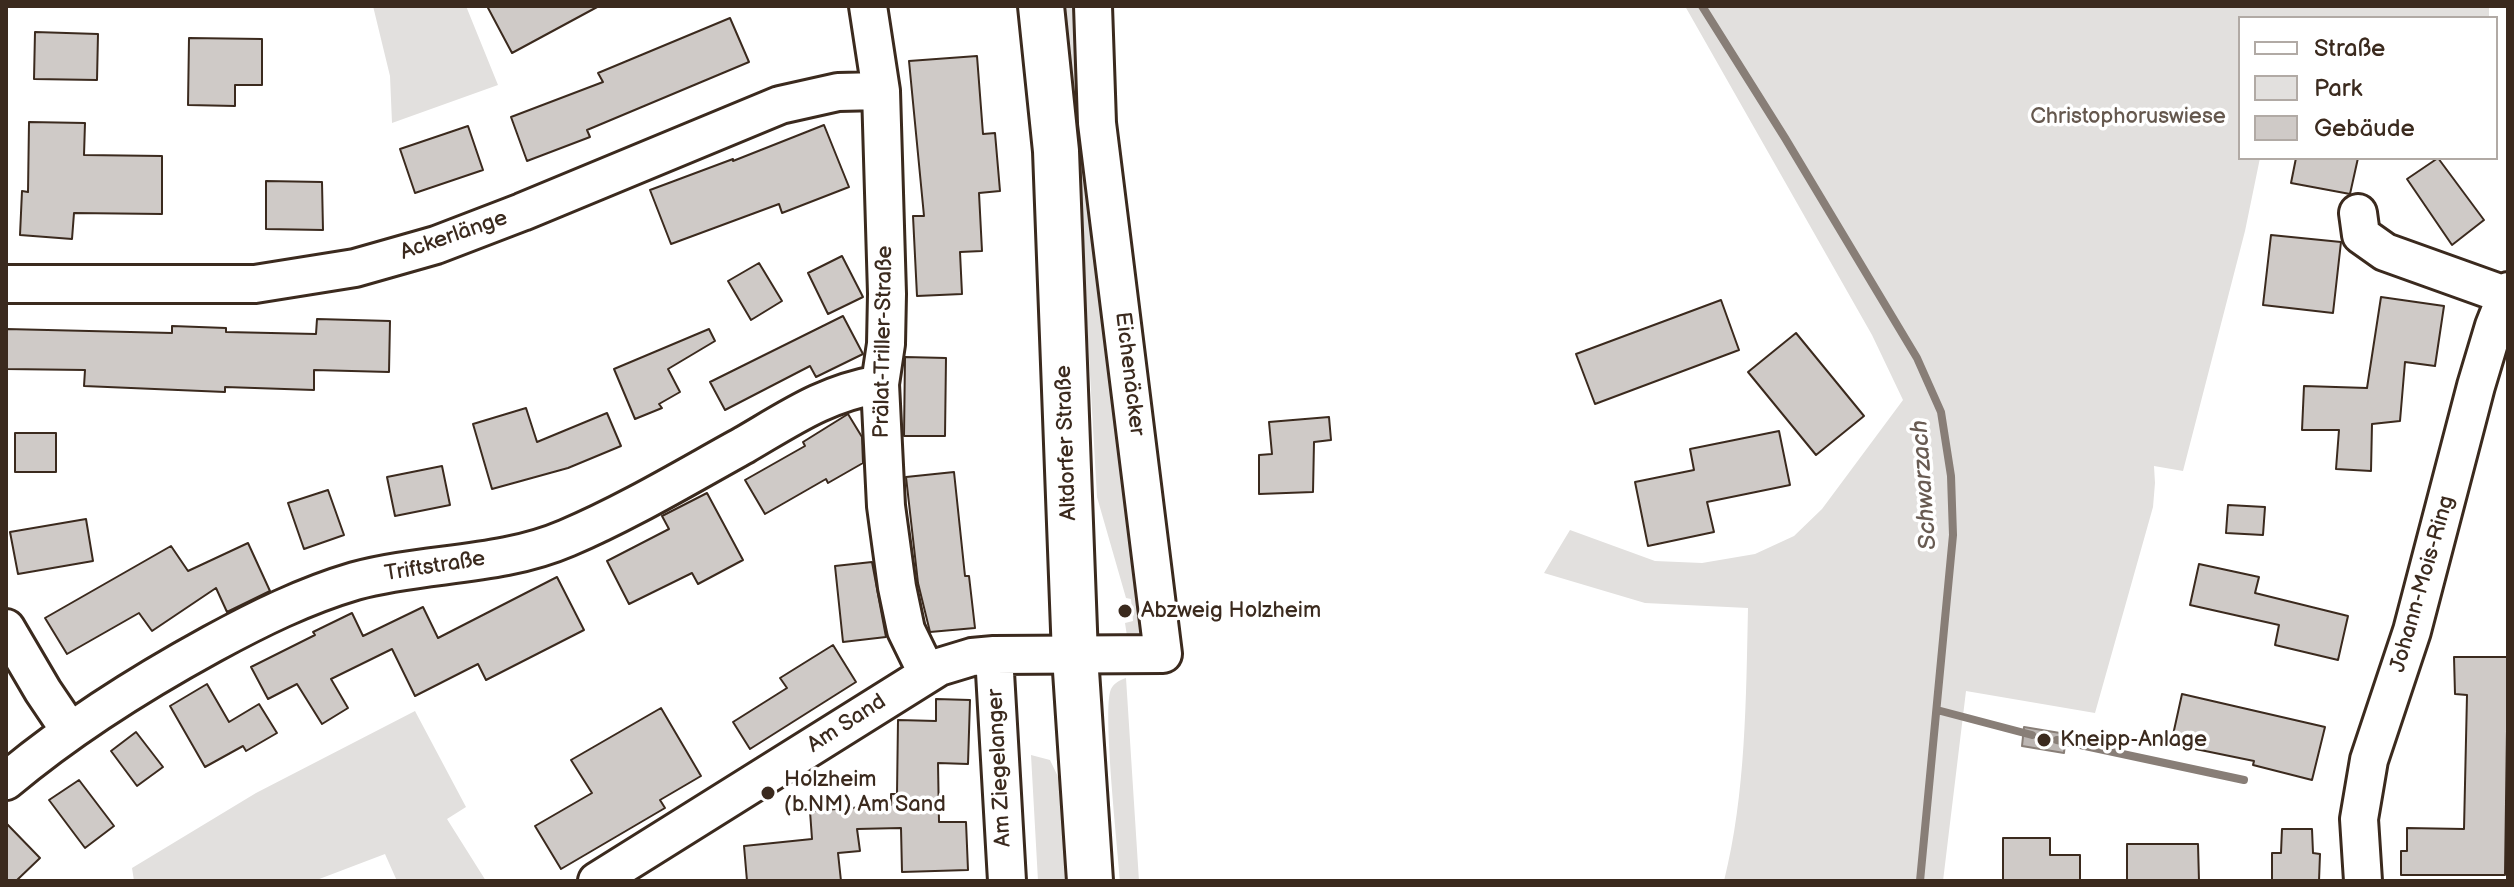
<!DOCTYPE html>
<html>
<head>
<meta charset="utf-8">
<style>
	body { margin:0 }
	#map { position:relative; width:2514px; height:887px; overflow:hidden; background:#fff; font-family:"Balsamiq Sans",sans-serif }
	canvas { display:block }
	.frame { position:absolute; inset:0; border:8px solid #3b2a1e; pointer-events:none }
	.legend { position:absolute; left:2238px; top:16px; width:260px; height:144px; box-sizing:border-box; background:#fff; border:2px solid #b1aaa5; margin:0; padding:10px 14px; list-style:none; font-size:24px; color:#3b2a1e }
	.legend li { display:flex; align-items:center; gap:16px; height:40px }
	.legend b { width:40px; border:2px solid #b1aaa5 }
</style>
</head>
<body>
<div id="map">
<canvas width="2514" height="887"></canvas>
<div class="frame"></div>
<ul class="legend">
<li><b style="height:10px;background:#fff"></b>Straße</li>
<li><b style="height:22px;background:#e2e0de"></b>Park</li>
<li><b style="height:22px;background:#cfcac7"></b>Gebäude</li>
</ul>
</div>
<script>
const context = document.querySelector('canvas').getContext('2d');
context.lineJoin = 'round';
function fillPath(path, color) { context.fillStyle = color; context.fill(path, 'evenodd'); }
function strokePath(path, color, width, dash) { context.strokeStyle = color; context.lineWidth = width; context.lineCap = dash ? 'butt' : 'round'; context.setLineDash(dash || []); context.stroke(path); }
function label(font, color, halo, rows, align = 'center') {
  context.font = font + ' "Balsamiq Sans",sans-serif'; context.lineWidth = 7; context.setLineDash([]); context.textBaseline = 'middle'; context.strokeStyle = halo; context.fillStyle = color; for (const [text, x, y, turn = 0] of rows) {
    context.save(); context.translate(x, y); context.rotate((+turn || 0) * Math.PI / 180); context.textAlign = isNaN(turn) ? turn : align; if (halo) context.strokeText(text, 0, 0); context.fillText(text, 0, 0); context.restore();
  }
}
const green = new Path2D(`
	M373,6h93l32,79 -106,38 -2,-47z
	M1063,6h17l64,621 -4,10 -13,-1 -2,-13 8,-2 -2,-22 -5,-1 -29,-101 -13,-227z
	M1685,6h804v12h-249v140h20l-15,73 -62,240 -29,-5 1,17 -2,24 -58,206 -129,-22 -23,190h-219c22,-87 22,-183 24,-273l-103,-5 -101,-30 26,-43 85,31 47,2 53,-9 39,-18 28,-27 81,-109 -31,-65z
	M1126,678l13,203h-19c-2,-31 -18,-173 -9,-192 3,-6 9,-9 15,-11z
	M415,711l51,96 -19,12 39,62h-89l-12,-27 -71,27h-180l-2,-13 124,-75z
	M1031,755l19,5 11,23 9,98h-32z`);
const water = new Path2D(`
	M2024,727l42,7 -2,19 -42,-7z`);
const stream = new Path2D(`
	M1702,6l83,132 132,220 24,54 10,64 2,59 -33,346
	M1937,710l95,25
	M2057,740l187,40`);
const building = new Path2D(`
	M487,6h112l-87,47z
	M730,18l19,44 -162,68 3,7 -63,24 -16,-44 92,-35 -5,-9z
	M35,32l63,2 -1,46 -63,-1z
	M189,38l73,1v46h-27v21l-47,-1z
	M977,56l6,78 12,-1 5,58 -21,2 3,58 -22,1 2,42 -45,2 -4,-80h11l-15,-155z
	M29,122l56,1 -1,32 78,1v58l-88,-1 -2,26 -52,-4 2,-44 6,1z
	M824,125l25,62 -67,26 -3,-9 -108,40 -21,-54 83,-31v2z
	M468,126l15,44 -68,23 -15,-44z
	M2296,158h62l-8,36 -59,-11z
	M2438,158l46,62 -32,25 -45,-66z
	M266,181l56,1 1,48 -57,-1z
	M2271,235l70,7 -8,71 -70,-8z
	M842,256l21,41 -35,17 -20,-41z
	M759,263l23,38 -31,19 -23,-39z
	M2381,297l63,9 -9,60 -30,-4 -5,59 -28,3 -1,47 -35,-2 3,-39h-37l2,-44 63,2z
	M1721,300l18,50 -144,54 -19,-50z
	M843,316l20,38 -47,23 -6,-11 -85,44 -15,-28z
	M317,319l73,2 -1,51 -75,-2v20l-89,-3v5l-141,-6 1,-16 -79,-1v-40l166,4v-7l54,2v4l90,2z
	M709,329l6,12 -47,28 12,23 -21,12 3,4 -27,11 -21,-50z
	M1796,333l68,83 -48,39 -68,-83z
	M905,357l41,1 -1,78h-41z
	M526,408l11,34 70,-29 14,33 -53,22 -76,21 -19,-65z
	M848,414l14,23 1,26 -35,20 -2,-4 -61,35 -20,-34 60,-34 -2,-4z
	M1329,417l2,23 -17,2 -1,50 -54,2v-39l13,-1 -3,-32z
	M1779,431l11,54 -83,17 7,30 -66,14 -13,-64 59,-12 -4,-21z
	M15,433h41v39h-41z
	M442,466l8,39 -55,11 -8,-39z
	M954,472l11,104h4l6,52 -45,4 -12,-49 -12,-106z
	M328,490l16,45 -40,14 -16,-46z
	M707,493l36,67 -45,24 -6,-11 -63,31 -22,-43 62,-32 -7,-13z
	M2228,505l37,2 -2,28 -37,-2z
	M86,519l7,42 -75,13 -8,-42z
	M248,543l22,48 -43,21 -11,-24 -64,43 -13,-18 -72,41 -22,-36 126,-72 17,25z
	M872,562l14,75 -43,5 -8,-76z
	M2199,564l60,13 -4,16 93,23 -10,44 -63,-15 4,-20 -89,-20z
	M557,577l27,53 -98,50 -8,-16 -63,32 -23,-47 -61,30 17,29 -26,16 -25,-40 -29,15 -17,-32 64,-32 -2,-3 39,-19 11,23 60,-29 15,31z
	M833,645l23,37 -106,67 -17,-27 54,-34 -7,-10z
	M2454,657h54l-3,218h-104v-24h6v-23l57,1 3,-134 -12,-1z
	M207,684l22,38 30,-18 18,29 -31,18 -3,-5 -38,21 -35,-61z
	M2182,694l143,33 -13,53 -59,-15 1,-4 -83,-17z
	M936,699l34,1 -2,64 -30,-1 1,59h27l2,48 -66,2 -1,-44 -44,1 3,22 -22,2 3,28h-94l-3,-35 68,-7 -2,-28 81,-6v-11h6l1,-74 38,1z
	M661,708l40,68 -41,24 5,8 -104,61 -26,-43 57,-33 -21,-33z
	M136,732l27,35 -26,19 -26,-35z
	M79,780l35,46 -29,22 -36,-48z
	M6,823l34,35 -24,23h-10z
	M2282,829h30l1,24 7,1 -1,27h-47v-28h9z
	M2003,838h47v17h30v26h-77z
	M2127,844h71l1,37h-72z`);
const minor = new Path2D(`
	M868,6l13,85 6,203 -1,50 -6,40 6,122 11,81 9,43 21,43
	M2358,213l3,22 24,17 120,43
	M6,284h249l100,-16 81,-23 86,-33 258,-107 58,-13 43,-1
	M6,628l37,63 27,40
	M994,655l13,226
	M6,781c63,-53 133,-97 206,-137 46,-25 92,-48 143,-63 70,-19 145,-14 212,-43 61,-26 119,-61 177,-93 48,-28 80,-51 136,-61
	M597,881l342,-214 33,-10 22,-2 169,-1 -66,-531 -4,-117
	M2363,881l-4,-62 10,-59 43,-129 64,-245 18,-60 14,-35`);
const major = new Path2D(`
	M1041,6l15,145 19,505 15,225`);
const markers = [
	[1125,611,8,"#3b2a1e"],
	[2044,740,8,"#3b2a1e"],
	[768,793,8,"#3b2a1e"]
];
const parkNames = [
	["Christophoruswiese",2128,117]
];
const streetNames = [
	["Ackerlänge",454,236,-19],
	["Prälat-Triller-Straße",884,342,-89],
	["Eichenäcker",1129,374,83],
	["Altdorfer Straße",1067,443,-92],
	["Triftstraße",435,567,-9],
	["Johann-Mois-Ring",2423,584,-74],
	["Am Sand",847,724,-33],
	["Am Ziegelanger",1000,768,-93]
];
const poiNames = [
	["Abzweig Holzheim",1141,611],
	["Kneipp-Anlage",2060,740],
	["Holzheim",784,780],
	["(b.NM) Am Sand",784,805]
];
const waterNames = [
	["Schwarzach",1925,485,-94]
];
fillPath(green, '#e2e0de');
fillPath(water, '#bcb6b3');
strokePath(water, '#887e77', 2);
strokePath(stream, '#887e77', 8);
fillPath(building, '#cfcac7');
strokePath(building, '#3b2a1e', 2);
strokePath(minor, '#3b2a1e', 42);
strokePath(major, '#3b2a1e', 50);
strokePath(minor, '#fff', 36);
strokePath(major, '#fff', 44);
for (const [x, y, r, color] of markers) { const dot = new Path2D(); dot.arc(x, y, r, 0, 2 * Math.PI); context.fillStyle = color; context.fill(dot); strokePath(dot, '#fff', 3); }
label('22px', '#65584e', '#fff', parkNames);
label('22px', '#3b2a1e', '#fff', streetNames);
label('22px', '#3b2a1e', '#fff', poiNames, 'left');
label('italic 24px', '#685b52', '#fff', waterNames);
</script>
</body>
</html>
